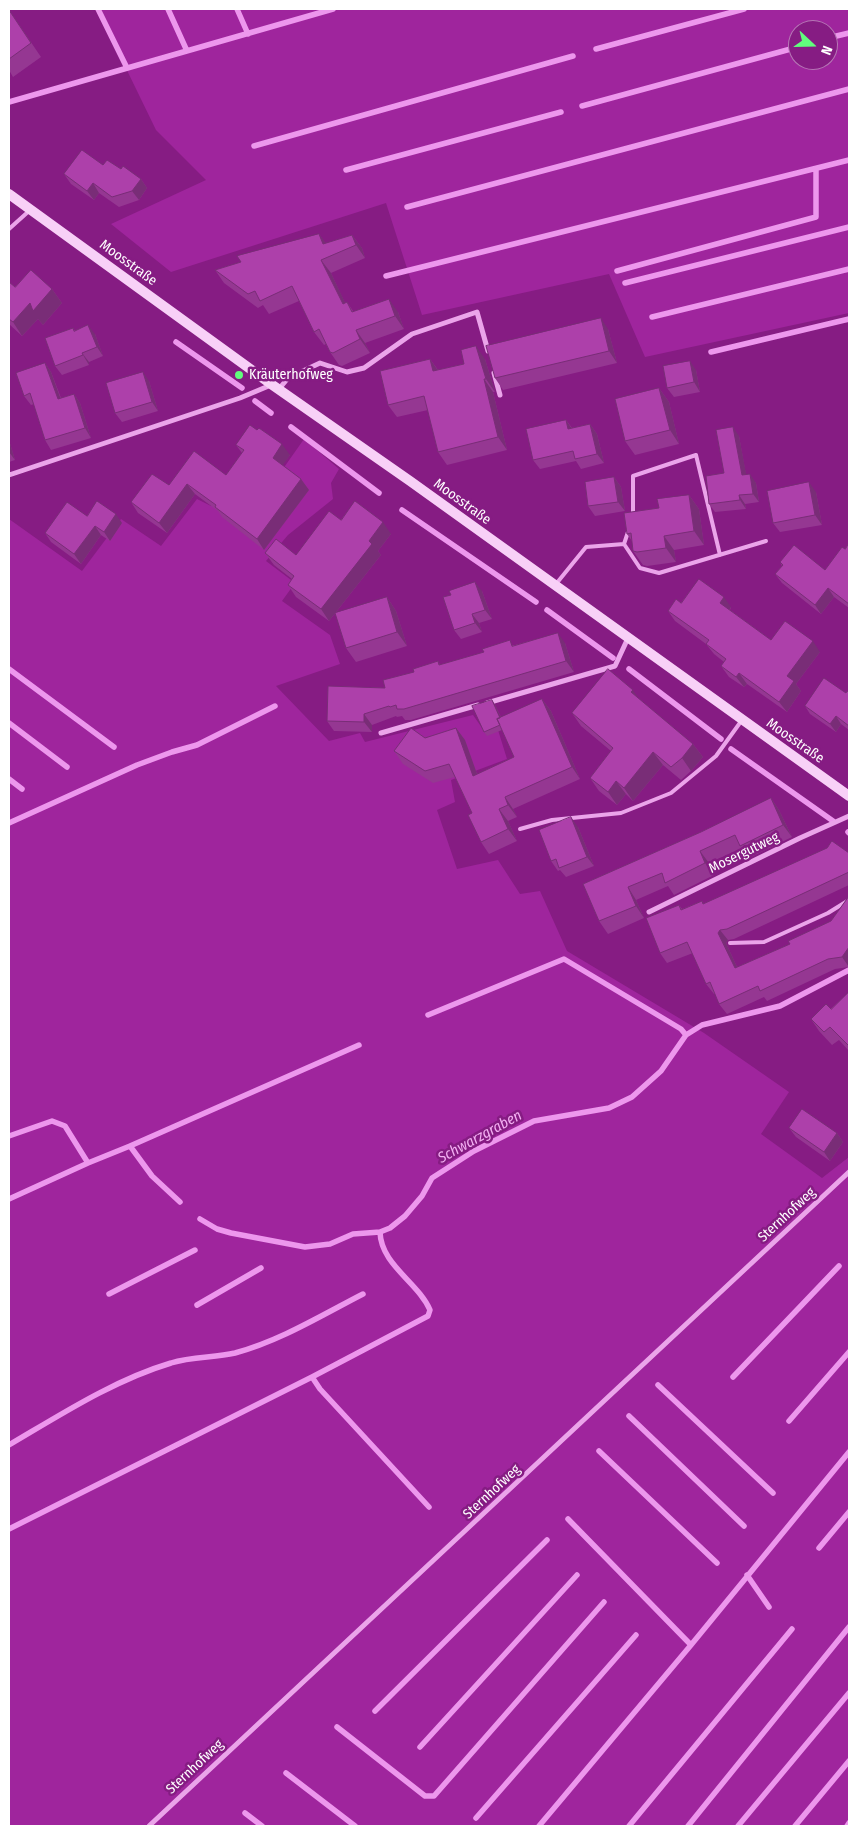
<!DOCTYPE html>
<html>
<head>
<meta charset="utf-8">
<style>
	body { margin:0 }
	#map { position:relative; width:858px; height:1835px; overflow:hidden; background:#861c83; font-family:"Fira Sans Condensed",sans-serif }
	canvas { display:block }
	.frame { position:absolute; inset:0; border:10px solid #fff; pointer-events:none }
	.north { position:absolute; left:788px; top:20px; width:50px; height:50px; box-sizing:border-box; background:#861c83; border:1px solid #b677b5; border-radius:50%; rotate:111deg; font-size:14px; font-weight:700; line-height:20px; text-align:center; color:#fff }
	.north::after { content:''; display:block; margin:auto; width:18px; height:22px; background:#61fc7d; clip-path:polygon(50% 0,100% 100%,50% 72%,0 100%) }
</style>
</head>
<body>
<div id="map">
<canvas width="858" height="1835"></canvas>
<div class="frame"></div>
<div class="north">N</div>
</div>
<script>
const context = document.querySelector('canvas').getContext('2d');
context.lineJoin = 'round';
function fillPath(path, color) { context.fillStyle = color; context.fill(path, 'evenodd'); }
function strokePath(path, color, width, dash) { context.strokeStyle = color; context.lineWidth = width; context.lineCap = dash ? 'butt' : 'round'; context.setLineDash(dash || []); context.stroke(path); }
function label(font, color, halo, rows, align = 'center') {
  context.font = font + ' "Fira Sans Condensed",sans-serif'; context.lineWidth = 5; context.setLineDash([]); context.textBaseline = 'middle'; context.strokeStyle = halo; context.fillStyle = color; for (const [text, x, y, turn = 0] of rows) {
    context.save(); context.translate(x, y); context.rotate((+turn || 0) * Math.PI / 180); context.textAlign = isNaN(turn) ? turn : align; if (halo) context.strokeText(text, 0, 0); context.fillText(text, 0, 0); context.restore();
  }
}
const green = new Path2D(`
	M101,9h748v304l-204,44 -36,-83 -187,41 -36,-112 -215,69 -60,-48 95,-44 -50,-50 -35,-72zM798,30h30v30h-30z
	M304,439l35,30 -8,14 2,16 -45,36 -22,26 29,22 -13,18 48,34 10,29 -64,22 53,55 31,-8 5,9 108,-27 14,20 11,-5 9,29 -56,21 4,22 -18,8 20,59 41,-9 22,34 20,-3 27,60 137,82 85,59 -28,42 61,44 27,-21v669h-840v-1307l73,52 39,-52 40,27 36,-47 14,7 62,-23z`);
const stream = new Path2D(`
	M98,9l29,59
	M168,9l19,42
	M237,9l11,25
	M828,38l21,-5
	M596,49l148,-40
	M9,102l324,-93
	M582,106l216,-59
	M254,146l319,-90
	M346,170l215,-58
	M407,207l442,-118
	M617,271l199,-54v-48
	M386,276l463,-116
	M625,283l224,-56
	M652,317l197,-48
	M176,342l66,46
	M711,352l138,-33
	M255,401l16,12
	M291,427l88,66
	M402,510l134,92
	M547,610l66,48
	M9,669l105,78
	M629,669l92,70
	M9,723l58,44
	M731,749l102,72
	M9,779l13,10
	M9,823l128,-58 35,-13 25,-7 78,-39
	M848,832l1,1
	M428,1015l136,-56 117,70 5,6
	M9,1136l43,-15 13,5 23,37 42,-17 22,30 28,26
	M130,1146l229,-101
	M9,1199l79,-36
	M200,1219l17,10 14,4 74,14 25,-3 23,-10 27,-2 10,-4 15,-12 17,-20 10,-18 42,-27 60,-30 75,-13 23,-11 29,-26 25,-36 16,-10 78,-19 69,-36
	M109,1294l86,-44
	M197,1305l64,-37
	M312,1377l8,12 109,118
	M733,1377l106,-111
	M658,1385l115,108
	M629,1416l115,110
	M789,1421l60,-69
	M9,1445c51,-30 105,-65 162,-82 21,-7 43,-5 64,-10 45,-12 87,-38 128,-59
	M599,1451l118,112
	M568,1519l123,126
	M9,1529l303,-152 116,-61 2,-6c-12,-28 -49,-45 -50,-78
	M819,1548l30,-36
	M747,1575l22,32
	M375,1711l172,-171
	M337,1727l88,69h9l170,-194
	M420,1747l157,-172
	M286,1773l69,53
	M245,1813l17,13
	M476,1818l160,-183
	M539,1826l152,-181 158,-193
	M629,1826l163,-197
	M688,1826l161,-199
	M738,1826l111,-133
	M795,1826l54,-65
	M847,1826l2,-3`);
const lane = new Path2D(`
	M9,229l20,-18
	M633,516v-40l63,-21 24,100
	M624,544l5,-15
	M556,584l30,-37 38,-3 16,24 19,5 107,-32
	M520,829l32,-9 69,-7 50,-20 45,-37 26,-36
	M730,943l34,-1 64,-29 21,-13`);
const street = new Path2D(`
	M494,373l6,22
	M279,389l9,-11 32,-15 27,9 17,-4 48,-34 65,-22 11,39
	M9,475l231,-77 31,-13
	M487,703l128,-37 13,-28
	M381,733l97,-28
	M649,912l151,-74 49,-22
	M149,1826l700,-654`);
const secondary = new Path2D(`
	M9,194l262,190 139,97 439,315`);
const wall = new Path2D(`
	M9,10l32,47 -28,20 -4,-7z
	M103,165l18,4 20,10 6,9 -8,12 -20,7 -20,-14 -5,7 -23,-16 -7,-10z
	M319,234l7,10 26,-9 10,13 3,10 -34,15 14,30 2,-1 6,9 45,1 6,17 -39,14 5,10 -28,13 -3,-1 -9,-13 -4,-8 -2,1 -10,-13 -15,-31 -30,13 -6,-9 -5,3 -34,-25 -9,-13 26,-8z
	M9,282l6,5 37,2 10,14 -19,22 -5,-6 -16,17 -13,-12z
	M73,328l1,2 21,4 8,22 -14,6v3l-27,10 -7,-9z
	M608,329l9,34 -114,27 -8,-12z
	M430,359l8,11 47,-11 10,33h-2l14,58 -60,15 -9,-13 -10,-42 -31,7 -9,-12z
	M45,363l6,9 10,26 13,-4 6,9 11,35 -40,12 -6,-10 -11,-36 -3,1 -7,-9z
	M696,370l4,22 -26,5 -7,-9z
	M149,381l9,30 -36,11 -7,-9z
	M659,388l10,14 10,42 -44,11 -10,-14z
	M566,420l6,8 18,-4 7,10 7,29 -23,6 -5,-8 -36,8 -7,-9z
	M739,436l7,39 10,8 3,19 -14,2 1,5 -31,3 -6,-8 15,-31z
	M9,440l6,20 -6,2z
	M236,445l54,10 -8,10 19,14 8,11 -45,60 -42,-33 -4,-6 -23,-17 -28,39 -29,-20 -7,-11 38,-17 57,-10 16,-22z
	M614,477l7,10 4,24 -30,5 -7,-10z
	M816,492l6,33 -42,7 -7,-9z
	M689,495l10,14 5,36 -30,5 2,12 -29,4 -4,-1 -10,-14 -1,-10 -5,-7 32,-26z
	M87,516l35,7 -12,18 -9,-6 -20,29 -30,-22 -6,-9z
	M341,520l50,14 -13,17 3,4 -52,66 -33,-24 -8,-12 4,-6 -18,-14 -9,-12 31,2z
	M849,543v65l-15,-11 -13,17 -39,-31 -7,-9 7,-8 -2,-4 45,8 20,-21z
	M482,591l10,28 -13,4 3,9 -21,7 -7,-9z
	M387,597l9,14 11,35 -51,16 -10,-14z
	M681,603l50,4 -1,3 41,30 49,12 -24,32 5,7 -14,21 -40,-28 -3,3 -15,-10 -8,-11 3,-4 -10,-8 -8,-10 -31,-23 -7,-10z
	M565,643l9,29 -163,48h-6l-3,-4 -5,1 -1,-1 -24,9v7l-38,-1 -7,-10 58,-33 53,-27 2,4 74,-20z
	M849,692v38l-8,-6 -5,8 -26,-18 -5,-8z
	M542,699l9,12 29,68 -67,30 4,8 -9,4 9,20 -28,13 -8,-12 -9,-29 -17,-36 -22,6 -30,-19 -9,-13 31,-13 31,-10 9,12 12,34 37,-17 -12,-27 -15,6 -3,-4 8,-32 3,5 6,12z
	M639,699l54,45 10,13 -12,14 -10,9 -18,-15 -30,36 -7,-7 -9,11 -18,-14 -9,-13 21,-27 -30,-25 -9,-13z
	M771,798l8,12 13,27 -43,21 -7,-10 -33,15 5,12 -40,20 -6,-9 -32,14 8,18 -36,16 -9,-13 -16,-37 118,-52z
	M578,827l16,39 -28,11 -6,-7 -2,1 -7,-10z
	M849,853v32l-115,54 -6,1 -2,3 11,24 53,-23 41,-23 18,-25v71l-14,2 -68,32 -3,-4 -37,17 -8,-10 -4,-11 -1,1 -8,-10 -13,-31 -26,10 -7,-10 19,-48 3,4 20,-8 2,3z
	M849,992v59l-10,-11 -7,5 -13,-14 -8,-12 20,-10z
	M789,1128l48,5 6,9 -13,19 -34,-24z`);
const shadedWall = new Path2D(`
	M141,179l6,9 -8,12 -7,-9z
	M93,183l6,10 -5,7 -7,-9z
	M319,234l10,13 -6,-3z
	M352,235l10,13 3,10 -9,-13z
	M321,260l10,13 21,44 -9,-13z
	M52,289l10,14 -19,22 -5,-6 -16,17 -9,-14 17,-19z
	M389,299l9,13 6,17 -9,-13z
	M601,318l7,11 9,34 -8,-12z
	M88,325l7,9 8,22 -6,-9z
	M356,330l9,13 5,10 -10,-14z
	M476,346l9,13 10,33 -9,-13z
	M82,353l7,9v3l-6,-10z
	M430,359l9,13 -6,-1z
	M690,361l6,9 4,22 -6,-10z
	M45,363l6,9 13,36 -6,-9z
	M143,372l6,9 9,30 -6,-9z
	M484,379l9,13 14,58 -9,-13z
	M659,388l10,14 10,42 -9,-14z
	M74,394l6,9 11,35 -6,-10z
	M566,420l6,9h-4z
	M590,424l7,10 7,29 -7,-9z
	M733,427l6,9 9,48 -6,-9z
	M9,440l6,20 -6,-8z
	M282,444l8,11 -10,14 -7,-11z
	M750,474l6,9 3,19 -6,-8z
	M614,477l7,10 4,24 -7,-9z
	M301,479l8,11 -45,60 -7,-11z
	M809,482l7,10 6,33 -7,-10z
	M187,484l8,10 -28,39 -8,-10z
	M689,495l10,14 5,36 -10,-14z
	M739,495l6,9 1,5 -6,-9z
	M116,514l6,9 -12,18 -6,-9z
	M383,522l8,12 -13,17 3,4 -52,66 -8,-12 48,-68z
	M95,526l6,9 -20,29 -7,-10z
	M664,536l10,14 2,12 -10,-14z
	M475,582l7,9 10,28 -7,-9z
	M828,588l6,9 -13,17 -6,-9z
	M387,597l9,14 11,35 -10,-14z
	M724,597l7,10 -4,6 -7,-10z
	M472,614l7,9 3,9 -7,-9z
	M558,633l7,10 9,29 -8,-11z
	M813,641l7,11 -24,32 5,7 -14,21 -8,-10 8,-26z
	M739,673l8,11 -3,3 -8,-10z
	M633,690l9,14 -11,-12z
	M542,699l9,12 29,68 -8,-12z
	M492,700l3,5 11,23 -4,-5z
	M364,714l8,11v7l-8,-10z
	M836,716l5,8 -5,8 -6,-8z
	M456,728l9,12 17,48 -9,-12z
	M693,744l10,13 -12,14 -9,-13z
	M653,752l10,13 -30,36 -9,-13z
	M616,781l10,13 -9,11 -9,-13z
	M505,797l8,12 4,8 -9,-12z
	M771,798l8,12 13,27 -9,-12z
	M499,809l9,12 9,20 -9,-12z
	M571,817l7,10 16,39 -7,-9z
	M700,851l9,12 5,12 -9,-12z
	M628,887l8,13 8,18 -8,-12z
	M720,930l8,10 -2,3 16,35 -7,-10 -17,-35z
	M849,947v20l-7,-10z
	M837,1133l6,9 -13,19 -6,-9z`);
const building = new Path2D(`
	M9,10l22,33 -22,16z
	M82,150l21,15 4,-5 14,9 2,-3 18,13 -9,12 -20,6 -19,-14 -6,8 -23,-17z
	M319,234l4,10 29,-9 4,10 -35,15 22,44 4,-2 5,10 37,-13 6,17 -39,14 4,9 -27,14 -3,-1 -11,-23 -5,3 -22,-46 -32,15 -5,-10 -7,3 -33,-24 26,-8 -4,-6z
	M31,270l21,19 -19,22 -3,-8 -17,19 -4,-3v-37l6,5z
	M601,318l8,33 -114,27 -9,-32z
	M88,325l9,22 -15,6 1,2 -28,11 -10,-28 28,-10 1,3z
	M476,346l10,33h-2l14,58 -60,15 -14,-56 -36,9 -8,-34 50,-12 3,12 31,-7 -3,-14z
	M690,361l4,21 -27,6 -4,-22z
	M45,363l13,36 16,-5 11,34 -40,12 -15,-47 -6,3 -8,-23z
	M143,372l9,30 -37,11 -9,-30z
	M659,388l11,42 -45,11 -10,-42z
	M566,420l2,9 22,-5 7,30 -22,5 -2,-8 -40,9 -7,-31z
	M250,425l7,5 2,-2 23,16 -9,14 28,21 -44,60 -42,-32 1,-2 -29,-21 -28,39 -28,-21 21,-28 17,11 25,-34 32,24 18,-25 -8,-5z
	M733,427l9,48 8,-1 3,20 -14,1 1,5 -31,4 -3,-28 18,-3 -8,-43z
	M614,477l4,25 -30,4 -3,-24z
	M809,482l6,33 -42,8 -6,-32z
	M689,495l5,36 -30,5 2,12 -29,4 -4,-1 -2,-18 -4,1 -3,-21 35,-5 -2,-9z
	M97,501l19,13 -12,18 -9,-6 -21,28 -29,-21 22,-31 20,14z
	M355,501l28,21 -14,19 3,3 -51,65 -33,-24 6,-9 -29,-23 11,-14 20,16 33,-44 12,9z
	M849,543v61l-21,-16 -13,17 -40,-31 8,-9 -3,-3 14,-17 31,25 17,-23 3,2z
	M699,579l25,18 -4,6 51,37 14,-19 28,20 -26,35 7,5 -15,21 -40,-29 -3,4 -15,-11 5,-7 -20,-15 3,-4 -41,-29 8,-12 5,4z
	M475,582l10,28 -13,4 3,9 -21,7 -11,-33 8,-2 -2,-4z
	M387,597l10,35 -51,16 -11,-35z
	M558,633l8,28 -162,48h-7l-1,-4 -6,2 -1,-1 -25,8v8l-37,-1 1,-35 57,2 -2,-8 31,-8 -1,-3 25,-8 1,4 45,-13 -2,-3 28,-9 2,6z
	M608,669l25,21 -2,2 62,52 -11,14 -11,9 -18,-15 -29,36 -8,-7 -8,11 -18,-14 23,-30 -41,-35z
	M824,678l22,15 1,-2 2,1v34l-13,-10 -6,8 -25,-18z
	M542,699l30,68 -67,30 3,8 -9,4 9,20 -27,13 -13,-27 4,-2 -23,-49 -24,7 -31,-20 17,-23 14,10 31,-10 17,48 41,-19 -17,-38z
	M492,700l8,18 -3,1 3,6 -16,7 -12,-26z
	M771,798l12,27 -43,21 -5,-11 -35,16 5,12 -40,20 -3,-10 -34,14 8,19 -37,15 -16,-37 118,-52z
	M571,817l16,40 -28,11 -3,-9 -5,2 -12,-31z
	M832,841l17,12v19l-122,57 -7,1 -2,3 17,35 55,-24 -2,-3 43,-20 18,-25v51l-7,10 -14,2 -68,32 -2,-5 -39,18 -9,-22 -4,2 -19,-42 -27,11 -14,-35 33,-13 2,5 21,-9 1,3 124,-56z
	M849,992v54l-19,-19 -6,5 -13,-13 15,-15 5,5z
	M802,1109l35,24 -13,19 -35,-24z`);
const markers = [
	[239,375,5,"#61fc7d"]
];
const streetNames = [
	["Moosstraße",128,263,36],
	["Moosstraße",462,502,36],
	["Moosstraße",795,741,35],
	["Mosergutweg",744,853,-26],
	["Sternhofweg",787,1215,-43],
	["Sternhofweg",492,1492,-43],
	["Sternhofweg",195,1767,-43]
];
const poiNames = [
	["Kräuterhofweg",249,375]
];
const waterNames = [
	["Schwarzgraben",480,1137,-29]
];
fillPath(green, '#9f259d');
strokePath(stream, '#ed97ed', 5.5);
strokePath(lane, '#eba4ea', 4);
strokePath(street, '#eba4ea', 5);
strokePath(secondary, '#f8d0f7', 10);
fillPath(wall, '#953792');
fillPath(shadedWall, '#792d77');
fillPath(building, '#ad40aa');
strokePath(building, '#792d77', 1);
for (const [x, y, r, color] of markers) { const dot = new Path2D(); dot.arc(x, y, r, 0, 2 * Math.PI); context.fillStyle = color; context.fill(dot); strokePath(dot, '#861c83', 2); }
label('14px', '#fff', '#861c83', streetNames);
label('14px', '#fff', '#861c83', poiNames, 'left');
label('italic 15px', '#f3aff2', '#861c83', waterNames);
</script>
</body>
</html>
